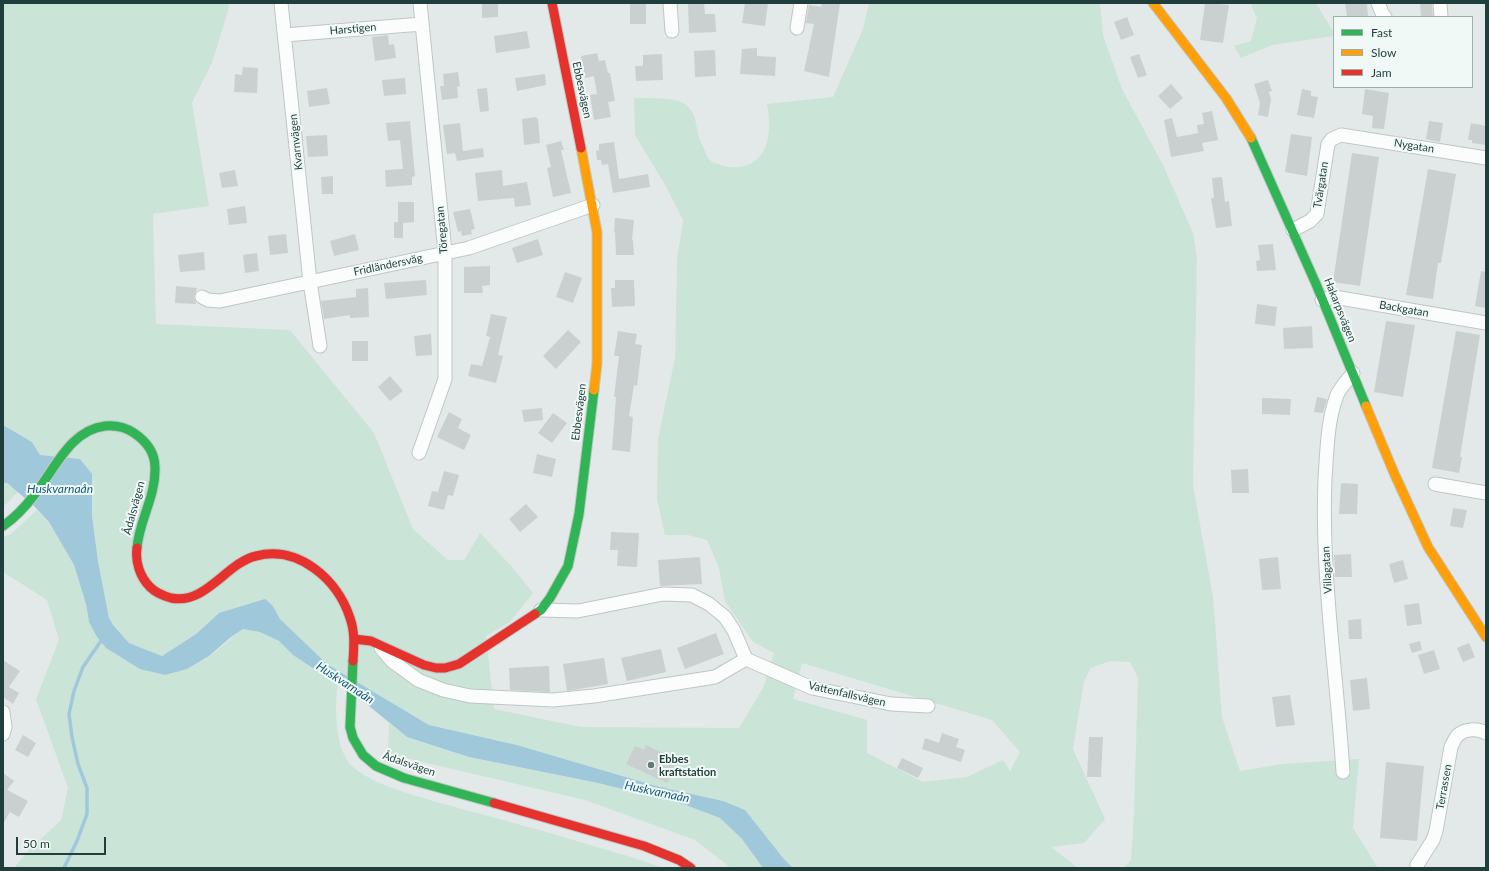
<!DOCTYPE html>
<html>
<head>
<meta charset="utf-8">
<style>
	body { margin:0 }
	#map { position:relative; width:1489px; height:871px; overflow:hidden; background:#e3e9e8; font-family:Lato,sans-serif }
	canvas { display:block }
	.frame { position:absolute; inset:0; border:4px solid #1f3e3c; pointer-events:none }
	.legend { position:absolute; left:1333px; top:16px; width:140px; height:72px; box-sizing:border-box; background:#f1f9f6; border:1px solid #9daeac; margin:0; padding:5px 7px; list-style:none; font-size:12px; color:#1f3e3c }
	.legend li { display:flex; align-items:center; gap:8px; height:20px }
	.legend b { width:20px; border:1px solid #9daeac }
	.scale { position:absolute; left:16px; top:837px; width:90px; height:18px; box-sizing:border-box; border:2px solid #1f3e3c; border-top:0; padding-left:5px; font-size:12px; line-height:14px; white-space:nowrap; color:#1f3e3c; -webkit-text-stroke:3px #f1f9f6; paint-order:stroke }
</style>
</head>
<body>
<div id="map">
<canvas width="1489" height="871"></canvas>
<div class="frame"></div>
<ul class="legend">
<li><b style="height:5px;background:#30b455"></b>Fast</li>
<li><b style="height:5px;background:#ff9f0a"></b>Slow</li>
<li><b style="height:5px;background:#e5322d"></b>Jam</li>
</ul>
<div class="scale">50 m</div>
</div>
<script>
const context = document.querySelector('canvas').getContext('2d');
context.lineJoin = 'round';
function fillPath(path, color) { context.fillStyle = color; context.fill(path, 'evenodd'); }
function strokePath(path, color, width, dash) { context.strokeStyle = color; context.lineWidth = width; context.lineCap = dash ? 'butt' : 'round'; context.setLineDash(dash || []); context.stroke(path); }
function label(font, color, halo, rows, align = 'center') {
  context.font = font + ' Lato,sans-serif'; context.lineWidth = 4; context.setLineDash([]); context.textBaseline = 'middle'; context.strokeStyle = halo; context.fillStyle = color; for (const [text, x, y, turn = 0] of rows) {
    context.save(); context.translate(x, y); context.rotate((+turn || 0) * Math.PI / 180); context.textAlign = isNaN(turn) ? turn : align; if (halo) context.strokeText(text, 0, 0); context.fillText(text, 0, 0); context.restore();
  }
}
const green = new Path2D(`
	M3,3h225l1,4 -17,56 -20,40 17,103 -56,8 3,110 134,6 84,103 39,96 35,31h16l16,-27 33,35 20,25 -23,29 -24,14 8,73 87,18 158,1 25,-42 10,-33 -21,-11 -28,-41 -6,-33 -12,-28 -19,-5h-23l-8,-36 1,-60 17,-81 2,-98 6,-40 -19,-37 -29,-48 -1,-37c11,0 43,-1 51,6 12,10 10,19 14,33 1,5 4,9 6,14 1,2 2,6 4,8 4,5 14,7 20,8 39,4 44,-34 38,-63l66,-7 30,-68 6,-26h231l3,32 19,54 41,76 30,68 4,24 -4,228 20,112 9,120 18,54 42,-7 77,-5 -6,69 25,40h-254l7,-8 3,-48 4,-134 -8,-16 -20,-1 -19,7 -7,13 -11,68 32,70 -21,24 -33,4 27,21h-285l-70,-67 -67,-15 -139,-41 -88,-20 -102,-61 -47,-45 -7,-13 -54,7 -23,21 -34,22 -33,-13 -16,-18 -4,-7 -11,-57 -6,-46v-41l-13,-15 -39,-4 -8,-13 -29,-17zM802,663l190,57 28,32 -10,19 -7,-11 -36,17 -44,5 -56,-29v-33l-74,-21z
	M1250,3h66l18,30v3l-62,9 -31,13 -7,-12 17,-5 6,-23z
	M3,483h4l11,9 -15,15z
	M37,510l12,12 25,43 12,39 3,18 8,14 9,12 13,7 46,20c15,-4 30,-9 43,-18 13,-8 22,-20 35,-28l17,3 19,9 14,14 45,30c-4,21 -3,65 14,81 15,14 37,21 55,27 37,12 76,21 114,32 41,11 82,24 123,36l18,7h-648l12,-15 35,-33 7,-32 -32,-89 23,-59 -12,-40 -44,-28v-35l8,-3z
	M389,723l18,14 62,20 129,26 85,21 37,14 22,21 21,29h-32l-36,-28 -110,-40 -197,-46z`);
const water = new Path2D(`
	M3,425l29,17 8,13 40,4 12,15v41l6,46 11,57 4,7 16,18 33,13 34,-22 23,-21 46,-14 8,7 7,13 47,45 102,61 88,20 139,41 67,15 22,9 38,48 10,10h-30l-21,-29 -22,-21 -37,-14 -85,-21 -129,-26 -62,-20 -43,-35 -71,-47 -14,-14 -19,-9 -17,-3 -12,8 -22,19 -22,13 -22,6 -25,-6 -34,-21 -9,-11 -8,-15 -3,-18 -12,-39 -25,-43 -16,-17 -26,-22h-4z`);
const stream = new Path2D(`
	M64,868l13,-27 10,-27v-26l-9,-24 -6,-27 -3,-23 5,-23 9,-24 20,-29`);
const building = new Path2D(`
	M482,3h16v14l-16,1z
	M630,3h16v21h-16z
	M688,3h16l1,11h10l1,18 -27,1z
	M745,3h23l-3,23 -23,-3z
	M822,3h18l-11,74 -25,-6 10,-47 -8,-1 3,-18 12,2z
	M1205,3l24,2 -6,38 -23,-3z
	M1345,3h22l1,14h-21z
	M1420,3h12l1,14h-12z
	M1127,17l7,18 -13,5 -7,-18z
	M527,31l3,17 -34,5 -2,-17z
	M388,35l1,10 5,-1 2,14 -21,3 -3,-24z
	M757,48v8l19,1 -1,19 -35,-2 2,-25z
	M715,50l1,26 -21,1 -1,-26z
	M597,53l2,8 6,-1 3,13h2l5,28 -7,1 3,15 -17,3 -4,-25 7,-1 -3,-18 -9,2 -4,-22z
	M662,54l1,26 -27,1 -1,-15h8v-11z
	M1139,54l8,21 -9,3 -8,-21z
	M243,67l15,1 -1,25 -23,-1 1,-18 7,1z
	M458,72l2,14 -3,1 1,11 -16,2 -2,-14h4l-1,-12z
	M545,74l1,11 -29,6 -2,-13z
	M405,78l1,16 -22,2 -2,-16z
	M1268,80l4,11 -3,1 2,7 -3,18 -10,-2 2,-12 -6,-19z
	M1171,84l12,14 -13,11 -12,-13z
	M327,88l3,16 -21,3 -2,-16z
	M487,88l2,23 -9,1 -3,-23z
	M1302,89l9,2v5l7,1 -4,21 -17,-3z
	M1365,89l24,4 -5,36 -12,-1 1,-12 -11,-2z
	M1212,111l6,29 -16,3 2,8 -33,6 -7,-37 8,-2 5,19 21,-4 -1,-8 7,-1 -2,-11z
	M535,117l3,2 2,24 -16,2 -2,-26z
	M410,121l5,55 -3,1v8l-26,2 -1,-17 18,-1 -3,-29 -12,1 -2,-18z
	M1429,121l14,2 -3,19 -14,-3z
	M460,123l3,28 20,-3 1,9 -27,4 -2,-8 -8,1 -4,-29z
	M1471,123l15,3v19l-14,-2v-3h-4z
	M1291,134l21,3 -5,39 -22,-4z
	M327,135l1,21 -20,1 -2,-21z
	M561,141l3,9h-3l10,43 -18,4 -6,-29 4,-1 -5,-22z
	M614,142l5,37 29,-5 2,13 -37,6 -5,-29 -6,1 -1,-5h-4l-1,-9 3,-1v-6z
	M1352,153l27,4 -19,129 -27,-4z
	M1428,169l28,5 -15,89h-3l-5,36 -27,-4z
	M235,170l3,16 -16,2 -3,-15z
	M502,170l1,16 24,-4 4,23 -16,2 -1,-9 -36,3 -3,-28z
	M333,176v18h-11l-1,-17z
	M1222,177l3,25 4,-1 3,25 -16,2 -5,-30h3l-2,-20z
	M398,202h16v20l-11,1v15h-9v-16h4z
	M245,206l2,17 -18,2 -2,-16z
	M470,209l5,20 -4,1 1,4 -10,2 -1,-5 -3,1 -5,-20z
	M615,218l19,2 -2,20h1l1,15h-18l-1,-23h-1z
	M286,234l2,19 -18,2 -2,-19z
	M355,234l4,16 -25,6 -4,-15z
	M538,239l5,16 -26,8 -5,-15z
	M1273,244l3,26 -19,1 -1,-10 4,-1 -2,-15z
	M204,252l1,18 -25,2 -2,-17z
	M257,253l2,18 -14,2 -2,-18z
	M490,266v19l-8,1 1,7h-19v-26z
	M1481,271l5,1v36l-11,-2z
	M565,272l17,6 -9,25 -17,-6z
	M426,280l1,15 -41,4 -2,-16z
	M615,280h19l1,26 -23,1 -1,-19h4z
	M176,286l21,2 -3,9 2,7 -21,-1z
	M368,288l1,29 -19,1v-3l-26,4 -3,-18 35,-4v-8z
	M1257,304l20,3 -2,19 -20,-2z
	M491,314l16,3 -9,38 5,1 -7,27 -28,-7 3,-12 11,2 8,-29 -4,-1z
	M1386,321l29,4 -12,72 -29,-5z
	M1312,326l1,22 -29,1 -1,-21z
	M568,330l13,12 -25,27 -13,-13z
	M618,331l19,3 -2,10 7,1 -5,41 -3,-1 -5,31 4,1 -3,35 -18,-2 4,-53h-2l5,-41h-5z
	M1456,331l24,4 -20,122h2l-3,16 -27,-5z
	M431,334l1,21 -16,1 -2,-20z
	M352,341h16v20h-16z
	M390,376l13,15 -13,10 -12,-14z
	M1317,397l10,2 -4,14 -9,-1z
	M1262,398l29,1 -1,16 -28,-1z
	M542,408l1,12 -19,2 -2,-12z
	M449,412l13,7 -4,9 13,7 -7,15 -27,-13z
	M553,413l14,10 -15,20 -14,-10z
	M537,454l19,5 -4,18 -19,-4z
	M1248,469l1,24h-17l-1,-23z
	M444,471l15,4 -6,21 -5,-1 -4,15 -16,-4 4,-15 6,1z
	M1341,483l17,1 -1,30h-18z
	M526,504l12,13 -18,15 -11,-13z
	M1453,508l14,2 -4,18 -13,-2z
	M611,532l28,1 -2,34 -20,-1 1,-16h-8z
	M1351,554l1,23h-17l-1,-22z
	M700,557l2,27 -42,2 -2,-26z
	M1278,557l3,32 -19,1 -3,-31z
	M1403,560l5,19 -14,4 -5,-19z
	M1419,603l3,21 -15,2 -3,-21z
	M1361,619l1,20h-13l-1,-19z
	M716,633l8,21 -39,15 -8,-21z
	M1420,641l2,9 -10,3 -3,-9z
	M1469,643l6,14 -12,5 -6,-14z
	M661,649l5,23 -39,9 -6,-23z
	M1434,650l6,19 -16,5 -6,-19z
	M604,658l4,26 -41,7 -4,-27z
	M3,660l17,11 -11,16 10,6 -6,11 -10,-7z
	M549,666l1,26 -40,-2 -1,-22z
	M1367,678l3,31 -17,2 -3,-31z
	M1290,695l5,30 -19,2 -4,-30z
	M942,733l17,6 -3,8 9,3 -4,12 -39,-13 3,-11 14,5z
	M23,735l13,8 -8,14 -13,-7z
	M1089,737h14l-2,40h-14z
	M646,745l28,13 -3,6 5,2 -9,17 -41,-19 9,-18 9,4z
	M902,758l21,10 -5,10 -21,-10z
	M1386,762l38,4 -7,75 -37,-3z
	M3,773l11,8 -7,9 21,11 -9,16 -9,-5 -7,12z`);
const street = new Path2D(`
	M281,3l29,279 10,64
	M670,3l2,28
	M1378,3l4,10 3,4
	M1440,3l1,14
	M797,28l4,-25
	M285,35l137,-11
	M1293,230l17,-9 7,-7 11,-70 4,-5 9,-4 145,23
	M202,297l6,3 12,1 249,-53 124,-43
	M1322,300l12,-3 152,26
	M419,453l26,-74v-127l-25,-249
	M1435,484l51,9
	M541,610l37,1 85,-17 29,1 17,9 16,13 9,14 12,28 66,29 79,16 37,2
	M381,648l11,13 26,19 25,10 27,6 83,4 41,-4 121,-19 31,-18
	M3,712l2,15 -2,7
	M1343,772c-6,-97 -22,-195 -18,-293 2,-28 2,-57 12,-84 3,-7 11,-15 16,-22
	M1417,865l16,-25 3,-9 15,-84c2,-4 4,-9 7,-12 7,-6 19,-7 28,-2`);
const fast = new Path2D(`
	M1251,138l65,146 50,122
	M3,526c13,-9 23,-20 32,-32 20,-25 35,-64 70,-68 11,-1 20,1 29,7 12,8 21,20 21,35 1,28 -16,53 -18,80
	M535,614l6,-4 9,-12 18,-32 11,-52 15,-124
	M353,661l-3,66 3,11 10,17 13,11 28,12 90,25`);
const slow = new Path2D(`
	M1153,3l73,95 25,40
	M581,148l16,84v132l-3,26
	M1366,406l28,67 34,74 58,90`);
const jam = new Path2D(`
	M552,3l29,145
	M137,548c-2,14 3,29 13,39 6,6 14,9 21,11 35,7 55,-35 85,-42 43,-11 82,24 94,62 5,14 4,28 3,43
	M354,639l17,2 53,24 12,3h9l14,-4 76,-50
	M494,803l150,43 35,14 12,8`);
const markers = [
	[651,765,4,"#647a78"]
];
const streetNames = [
	["Harstigen",353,29,-5],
	["Ebbesvägen",582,90,78],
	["Kvarnvägen",296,142,-96],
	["Nygatan",1414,146,9],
	["Tvärgatan",1321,185,-81],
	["Töregatan",442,230,-95],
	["Fridländersväg",388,265,-12],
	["Backgatan",1404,309,10],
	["Hakarpsvägen",1340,310,68],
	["Ebbesvägen",579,412,-83],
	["Ådalsvägen",134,508,-75],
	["Villagatan",1327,570,-93],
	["Vattenfallsvägen",847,694,13],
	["Ådalsvägen",409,764,19],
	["Terrassen",1444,787,-80]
];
const poiNames = [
	["Ebbes",659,759],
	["kraftstation",659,772]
];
const waterNames = [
	["Huskvarnaån",60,489],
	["Huskvarnaån",345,683,33],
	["Huskvarnaån",657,792,12]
];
fillPath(green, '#cbe4d8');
fillPath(water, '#a0c8db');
strokePath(stream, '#a0c8db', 3.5);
fillPath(building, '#cad0cf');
strokePath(street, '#c0c6c5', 15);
strokePath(fast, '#bfc7c5', 11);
strokePath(slow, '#bfc7c5', 11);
strokePath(jam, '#bfc7c5', 11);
strokePath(street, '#fbfcfc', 13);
strokePath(fast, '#30b455', 9);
strokePath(slow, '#ff9f0a', 9);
strokePath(jam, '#e5322d', 9);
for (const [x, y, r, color] of markers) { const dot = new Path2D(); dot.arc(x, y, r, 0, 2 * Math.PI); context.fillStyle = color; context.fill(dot); strokePath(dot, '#f1f9f6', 1.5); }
label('11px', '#1f3e3c', '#f1f9f6', streetNames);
label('bold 11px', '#1f3e3c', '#f1f9f6', poiNames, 'left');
label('italic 12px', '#14597f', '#f1f9f6', waterNames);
</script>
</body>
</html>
